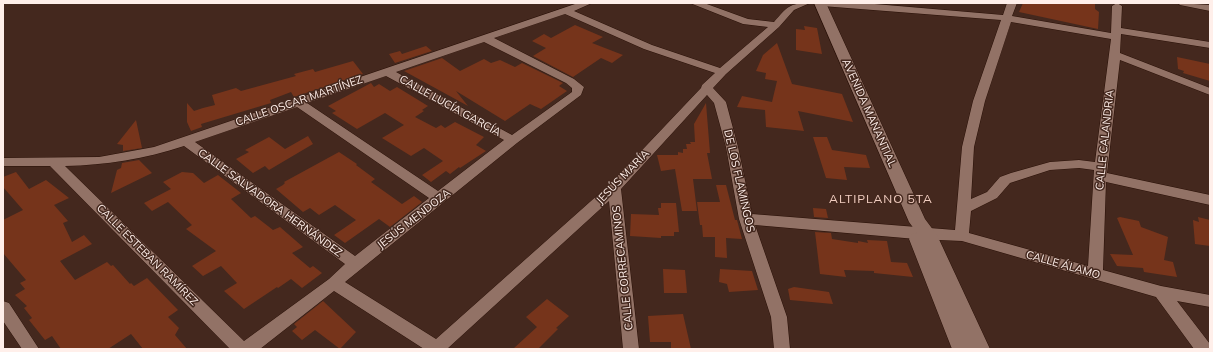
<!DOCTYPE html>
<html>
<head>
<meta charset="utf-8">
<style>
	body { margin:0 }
	#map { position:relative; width:1213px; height:352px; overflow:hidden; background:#44281e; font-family:Mulish,sans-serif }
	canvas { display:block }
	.frame { position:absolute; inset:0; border:4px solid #ffefea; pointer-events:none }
</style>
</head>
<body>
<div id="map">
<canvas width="1213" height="352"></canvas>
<div class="frame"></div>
</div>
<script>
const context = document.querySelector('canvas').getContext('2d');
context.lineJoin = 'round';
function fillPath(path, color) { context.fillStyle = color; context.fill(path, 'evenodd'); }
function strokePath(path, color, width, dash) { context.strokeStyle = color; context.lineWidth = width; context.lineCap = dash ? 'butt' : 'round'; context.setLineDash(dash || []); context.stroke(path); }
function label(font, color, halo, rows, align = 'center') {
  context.font = font + ' Mulish,sans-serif'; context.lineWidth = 3; context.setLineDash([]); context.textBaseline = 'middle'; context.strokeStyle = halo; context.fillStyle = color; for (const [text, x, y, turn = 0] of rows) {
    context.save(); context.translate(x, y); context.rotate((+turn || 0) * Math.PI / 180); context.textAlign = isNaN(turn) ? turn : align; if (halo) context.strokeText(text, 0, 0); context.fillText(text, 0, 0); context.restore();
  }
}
const building = new Path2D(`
	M1023,3h72v6l4,3 -1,17 -79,-17z
	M575,25l28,12 -11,6 31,12 -11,8 -11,-5 -28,19 -40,-21 13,-8 -14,-7 12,-7 7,4z
	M804,26l13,2 5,26 -26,-4v-21l9,1z
	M777,43l15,41 50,10 11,28 -55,-11 6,20 -38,-4 -1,-17 -28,-3 5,-11 30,6 5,-21 -12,-2 1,-6 -10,-2 7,-16z
	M426,46l6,5 -37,12 -6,-9 11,-3 2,3z
	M1177,57l33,7v17l-27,-8 1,-2 -6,-2z
	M442,58l18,13 24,-12 7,4 9,-3 15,7 7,-4 41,20 -4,3 8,5 -26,18 -11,-5 -25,17 -49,-30 12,15 -64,-35z
	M353,61l10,13 -69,23 -3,-5 -21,8 1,3 -70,21 1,3 -11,4 -4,-9v-19l7,8 9,-3 12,-3 -3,-10 24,-7 5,3 55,-15 -2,-2 19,-5 2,3z
	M371,83l3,4 5,-3 11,7 7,-4 31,19 -6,4 2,1 -9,6 21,11 5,-3 4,3 10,-6 29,15 -8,8 10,6 -26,17 -1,-1 -9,7 -4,-3 -15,11 -9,-7 21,-14 -19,-13 -13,8 -29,-18 22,-13 -19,-12 -28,16 -25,-16 4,-2 -8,-5z
	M706,103l4,50h-3l5,26h-19l4,32h-15l-7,-42 -14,2 -4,-16h21v-3l5,1v-4h4l-1,-5h5l-1,-2h5l-1,-18z
	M136,120l6,28 -19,3v-6l-6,-1z
	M308,136l5,8 -44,26 -4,-4 -12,7 -17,-14 13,-7 -4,-2 24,-13 16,12z
	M813,137h14l5,13 34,5 4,13 -26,-1 3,13 -21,-2z
	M339,152l18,12 -1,1 19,14 -4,3 31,22 12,-8 8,6 -32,25 -11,-8 -34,24 -11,-8 22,-15 -21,-15 -16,10 -9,-7 -7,4 -27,-23 7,-4 2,-2 -1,-1z
	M139,160l13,13 -41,20 6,-23 4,-2 1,-5z
	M16,172l13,17 17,-9 23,18 -15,7 14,16 -5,2 9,19 12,-7 8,9 -32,17 15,19 32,-18 4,4 2,-1 17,19 1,-1 3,3 13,-8 31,32 -10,7 11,11 -4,7 12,14h-44l-12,-15 -23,15h-47l-9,-13 -7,4 -16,-20 3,-2 -8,-10 3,-2 -12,-11 10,-6 -5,-6 6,-3 -23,-27v-33l20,-10 -20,-23v-10z
	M182,172l11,1 11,10 14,-8 23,18 -10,6 20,19 4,-2 18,14 7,-3 23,20 -11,6 18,15 3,-2 9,7 -20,15 -11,-9 -13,9 -1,-1 -33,22 -20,-18 13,-8 -16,-17 -18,10 -11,-10 24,-15 -30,-22 6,-4 -24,-23 -16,9 -8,-8 27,-14 -8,-7z
	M716,185h10l9,35h2l5,19 -16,-1 1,20 -12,-1v-20h-12l-1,-12h-2l-3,-23h23z
	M661,203h15l3,29h-5v4h-13v2l-31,-2 1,-22 28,1 -1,-7h3z
	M813,208l13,1 2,9 -14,-1z
	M1120,217l19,4 2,6 27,10 -4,23 9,2 4,15 -33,-5 -1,-4 -26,-2 -7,-12 23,1 -16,-37z
	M1198,217l12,3v26l-15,-2 -2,-24 6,2z
	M815,232l16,1 1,6 26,4v-2l10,2 -1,-3 20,1 4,21 16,1 6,14 -39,-4v-2l-30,-1 2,7 -26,-3z
	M663,269l22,1 2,23h-23z
	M720,269l32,2 6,19 -29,2 -2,-8 -8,-2z
	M794,287l35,5 4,12 -43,-4 -2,-11z
	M547,299l22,17 -13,12 2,1 -20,20h-25l24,-22 -11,-10z
	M323,301l33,31 -16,17 -25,-19 -13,10 -10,-9 5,-4 -3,-3z
	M683,314l8,35h-20v-7h-21l-2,-26z`);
const minor = new Path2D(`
	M578,3h14l-18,8 78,34 68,23 48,-41 -25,-3 -53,-21h14l44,16 26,3c13,-15 15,-19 36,-19l-16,7 -15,17 -53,47 -13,14 13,14 12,45 14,67 203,16 7,-83 11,-46 28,-81 -179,-14 -5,-3h46l140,12 4,-12h10l-5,13 99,17 1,-27 5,-3 5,3 -1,22 89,14v6l-89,-14 -1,19 90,35v7l-90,-35 -13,113 103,22v10l-104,-23 -3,88 58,16 49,9v12l-33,-6 33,43v5h-16l-38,-52 -194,-56 -46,-2 -161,-14 32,92 3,32h-16l-3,-32 -32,-98 -13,-72 -12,-44 -7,-8 -86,94 18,160h-16l-14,-148 -162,148h-23l-90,-58 -74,58h-30l-180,-183h-47v-8l96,-1 55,-10zM565,14l79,35 71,24 -13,12 -1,3 -92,97 -173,154 -91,-57 172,-139 64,-48 3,-8 -10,-8 -80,-41zM1011,22l100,17 -16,123 -16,-2 -29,2 -39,11 -11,4 -13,15 -16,7 3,-52 11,-46zM484,42l82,41 6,5v4l-60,43 -116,-63zM386,76l118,64 -66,51 -131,-88zM297,107l132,91 -74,58 -160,-114zM184,146l161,118 -16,15 -85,62 -179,-175c41,-1 80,-7 119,-20zM1079,168l15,2 -6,96 -119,-33 2,-22 26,-13 13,-15 40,-13z
	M3,301l6,2 30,46h-17l-19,-28z`);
const tertiary = new Path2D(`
	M814,3h12l99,216 12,16 53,114h-38l-43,-110 3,-5 5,-1 -8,-11z
	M1178,3l32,2v6l-30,-6z`);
const streetNames = [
	["CALLE OSCAR MARTÍNEZ",299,101,-19],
	["CALLE LUCÍA GARCÍA",450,106,29],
	["AVENIDA MANANTIAL",869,113,66],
	["CALLE CALANDRIA",1105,140,-84],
	["JESÚS MARÍA",623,177,-46],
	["DE LOS FLAMINGOS",739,181,77],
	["CALLE SALVADORA HERNÁNDEZ",270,203,36],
	["JESÚS MENDOZA",414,219,-38],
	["CALLE ESTEBAN RAMÍREZ",147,255,45],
	["CALLE ÁLAMO",1063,265,16],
	["CALLE CORRECAMINOS",623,268,-96]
];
const neighbourhoodNames = [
	["ALTIPLANO 5TA",881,199]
];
fillPath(building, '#76341b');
strokePath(minor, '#291007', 1);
strokePath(tertiary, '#291007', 1);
fillPath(minor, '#927266');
fillPath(tertiary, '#927266');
label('11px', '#ffefea', '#44281e', streetNames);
context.letterSpacing = '1px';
label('12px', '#f3cfc2', '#44281e', neighbourhoodNames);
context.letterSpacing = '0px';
</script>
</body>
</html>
